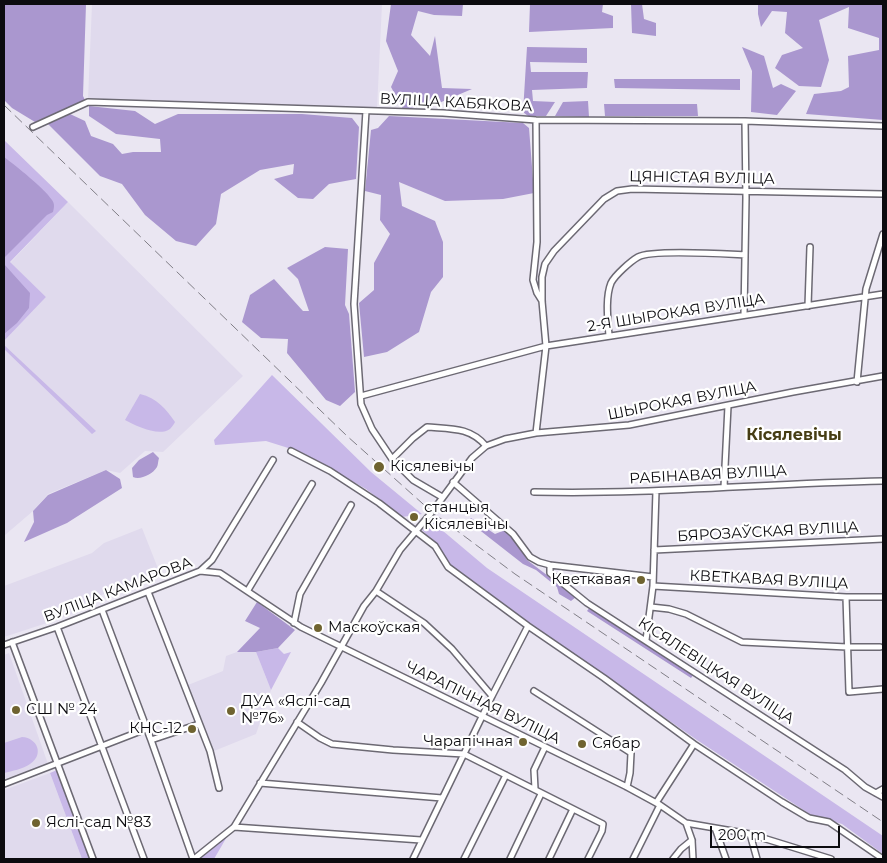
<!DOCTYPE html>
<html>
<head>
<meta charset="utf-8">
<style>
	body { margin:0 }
	#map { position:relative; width:887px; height:863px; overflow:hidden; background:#eae6f2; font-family:Montserrat,sans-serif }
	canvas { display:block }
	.frame { position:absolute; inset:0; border:5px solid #0c0b0f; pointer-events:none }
	.scale { position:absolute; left:710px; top:826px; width:130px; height:22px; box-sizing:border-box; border:2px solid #0c0b0f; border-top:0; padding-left:6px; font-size:15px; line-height:18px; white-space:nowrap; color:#0c0b0f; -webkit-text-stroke:4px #fff; paint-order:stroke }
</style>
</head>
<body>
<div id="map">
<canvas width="887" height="863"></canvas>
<div class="frame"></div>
<div class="scale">200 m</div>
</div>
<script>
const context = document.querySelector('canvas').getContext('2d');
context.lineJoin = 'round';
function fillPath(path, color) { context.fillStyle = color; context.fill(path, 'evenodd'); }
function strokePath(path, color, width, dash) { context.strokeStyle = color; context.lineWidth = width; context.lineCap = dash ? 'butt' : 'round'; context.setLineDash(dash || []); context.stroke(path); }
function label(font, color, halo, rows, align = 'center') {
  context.font = font + ' Montserrat,sans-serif'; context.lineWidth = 4.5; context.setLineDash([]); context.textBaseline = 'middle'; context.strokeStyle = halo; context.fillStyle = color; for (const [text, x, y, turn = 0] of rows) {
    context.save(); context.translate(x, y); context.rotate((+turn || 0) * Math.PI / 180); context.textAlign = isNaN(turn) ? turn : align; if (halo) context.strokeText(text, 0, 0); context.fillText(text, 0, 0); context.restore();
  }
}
const built = new Path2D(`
	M92,4h290l-5,105 -289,-9z
	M68,202l175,174 -80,76 -18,-1 -25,22 -14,-3 -58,24 -15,17 -28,24 -1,-194 42,-44 -36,-34z
	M142,528l17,43 -74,31 1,6 -30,12 -52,17v-51l88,-33 12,-10z
	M237,652h19l15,38 -15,44 -42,17 -26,-66 35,-14 3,-15z
	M9,653l39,111 -44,15v-124z
	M50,773l32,86h-76l-2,-3v-66z`);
const green = new Path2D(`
	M4,140l64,62 -58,60 36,35 -42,44z
	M4,345l92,86 -4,3 -88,-85z
	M272,375l99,97 51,42 -20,3 -36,-28 -65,-37 -35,-11 -51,4 -1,-5z
	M140,394c17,4 26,15 35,28 -1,2 -3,5 -5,7 -11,8 -34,-3 -45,-9z
	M430,520l57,48 396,268v18l-41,-30 -31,-9 -114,-75 -165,-115 -82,-60 -10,-17 -18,-18z
	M278,648l6,6 7,-2 -20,38 -15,-38z
	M22,737c16,1 22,18 8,27 -7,5 -18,7 -26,9v-30z
	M57,770l34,89h-9l-32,-86z
	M228,835l-14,24h-14z`);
const forest = new Path2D(`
	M4,4h82l-3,92 2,4 -50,22 -23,-14 -8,-8z
	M391,4h72l-1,12 -28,-1 -16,-4 -7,24 19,21 5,-20 7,52 30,1 -33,14 -36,6 -12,-22 7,-16 -12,-30z
	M530,4h73l-1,8 11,4v12l-84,4z
	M631,4h11l2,15 12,4v13l-24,-3z
	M758,4h125v116l-77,-6 8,-20 27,-3 8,-4 -1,-31 31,-6v-12l-31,-10 1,-21 -30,13 10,40 -8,27 -22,-1 -24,-18 7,-13 21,-7 -18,-15 2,-21 -15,-1 -11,16 -3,-13z
	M527,47l60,1v15l-57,-1 1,10h57l-1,16 -55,2 1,11 22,1 -9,14h-18l-5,-4z
	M742,47l22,9 9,32 8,-4 15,7 -19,24 -26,-3 1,-41z
	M614,79h126v11l-125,-2z
	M588,101l1,16 -34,-1 8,-14z
	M604,104h93l1,12h-93z
	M89,106l46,5 20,13 23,-10h124l50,4 7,9 -3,52 -27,5 -16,15 -15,-1 -24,-19 19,-5 1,-10 -34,6 -39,24 -5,30 -20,22 -20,-5 -31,-26 -23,-31 -22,-8 -52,-52 22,-10 15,7 6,15 22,8 9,10 11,-2h28l-1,-13 -44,-5 -27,-18z
	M389,116l134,7 6,5 5,65 -31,6 -58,2 -46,-19 3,24 33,15 8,21v35l-12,15 -12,40 -32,20 -23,5 -5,-54 15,-13v-27l16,-29 -10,-14 1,-25 -16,-4 6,-61 7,-2z
	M325,247l23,2 -3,56 4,9 6,78 -15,14 -14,-6 -39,-47 1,-14 -27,-1 -19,-16 8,-27 24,-16 29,32h6l-11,-32 -11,-11z
	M471,518l24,16 10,-4 10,9 12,21 49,37 -5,4 -12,-7 -2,-7 -21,-17 -13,-6 -55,-43z
	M257,602l38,28 -17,18 -22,4h-19l23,-24 -15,-7z
	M590,607l104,67 -3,4 -104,-67z`);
const water = new Path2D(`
	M4,157c12,9 40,31 48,43 3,4 2,8 1,12l-6,3 -43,43z
	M4,264l26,29 -1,15 -12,15 -13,11z
	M153,452l6,6c-1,3 -1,7 -2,9 -5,8 -17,13 -24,10l-1,-9 7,-8z
	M106,470l14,9 2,9 -55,35 -43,19 10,-20 -1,-11 15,-16z`);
const minor = new Path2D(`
	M366,111l-12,193 7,100 11,25 20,30 21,21 29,17
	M536,120l1,122 -4,38 4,13 5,8
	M33,127l55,-25 355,11 93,7 209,1 138,5
	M808,306l2,-59
	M744,315l2,-117 -1,-77
	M609,336c-1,-15 -4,-38 2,-53 4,-8 20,-22 27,-26 14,-8 87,-3 107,-2
	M857,382l9,-93 17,-55
	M361,396l185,-50 337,-52
	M536,433l10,-87 -4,-45v-24l3,-13 9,-13 50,-52 13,-8 15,-2 251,5
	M291,451l39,20 49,32 56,43 13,21 80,59 76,52 90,66 88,58 27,16 20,4 54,37
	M392,459l21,-21 14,-11c24,2 43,0 59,19
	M453,482l60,52 17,23 9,5 11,3 103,12
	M724,487l4,-81
	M534,492c117,3 233,-9 349,-11
	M654,550l229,-11
	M550,565v8l37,30 258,167 20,17 18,10
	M200,571l12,-11 61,-100
	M653,586l193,11h37
	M248,590l64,-106
	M376,591l48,32 28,26 40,47
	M148,592l62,159 9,37
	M846,597l3,95 34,-3
	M651,607l18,2 17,5 56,28 105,5h33
	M102,610l49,130 42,119
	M294,623l6,-29 51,-89
	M57,627l87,232
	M646,640l7,-54 3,-95
	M12,642l81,217
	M4,645l53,-18 143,-56 20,2 81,54 326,160 33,18 26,18 64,11 81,25
	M534,691l97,62 -1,20 -3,14
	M297,722l23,16 12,6 61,6 71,4 139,70 -1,7 -14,28
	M151,740l48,-16
	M260,783l182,15
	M4,784l142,-55
	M535,789l-1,-19 11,-23
	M876,793l7,-4
	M656,803l38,-59
	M686,823l6,17 1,19
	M234,827l187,13
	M715,828l11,31
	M750,834l7,25
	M194,859l40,-32 87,-144 43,-77 12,-15 24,-41 32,-38 40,-54 14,-12 19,-7 31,-6 93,-8 164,-33 90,-16
	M413,859l79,-163 36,-70
	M464,859l42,-84
	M510,859l31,-65
	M549,859l24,-50
	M633,859l27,-54
	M673,859l8,-10 11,-9`);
const rail = new Path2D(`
	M4,105l343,331 85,76 83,62 368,248`);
const markers = [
	[379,467,6,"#6f6330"],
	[414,517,5,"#6f6330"],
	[641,580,5,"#6f6330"],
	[318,628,5,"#6f6330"],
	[16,710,5,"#6f6330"],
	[231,711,5,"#6f6330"],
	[192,729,5,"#6f6330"],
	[523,742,5,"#6f6330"],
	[582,744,5,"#6f6330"],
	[36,823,5,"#6f6330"]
];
const streetNames = [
	["ВУЛІЦА КАБЯКОВА",456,103,3],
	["ЦЯНІСТАЯ ВУЛІЦА",702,178,1],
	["2-Я ШЫРОКАЯ ВУЛІЦА",676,313,-9],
	["ШЫРОКАЯ ВУЛІЦА",682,401,-11],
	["РАБІНАВАЯ ВУЛІЦА",708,475,-3],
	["БЯРОЗАЎСКАЯ ВУЛІЦА",768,532,-3],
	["КВЕТКАВАЯ ВУЛІЦА",769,580,3],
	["ВУЛІЦА КАМАРОВА",118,590,-21],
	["КІСЯЛЕВІЦКАЯ ВУЛІЦА",716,671,33],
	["ЧАРАПІЧНАЯ ВУЛІЦА",483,703,26]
];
const poiNames = [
	["Кісялевічы",390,467],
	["станцыя",424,508],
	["Кісялевічы",424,525],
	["Кветкавая",631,580,"right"],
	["Маскоўская",328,628],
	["ДУА «Яслі-сад",241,702],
	["№76»",241,719],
	["СШ № 24",26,710],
	["КНС-12",182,729,"right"],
	["Чарапічная",513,742,"right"],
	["Сябар",592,744],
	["Яслі-сад №83",46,823]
];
const neighbourhoodNames = [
	["Кісялевічы",794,435]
];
fillPath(built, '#e0daed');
fillPath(green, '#c8b8e8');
fillPath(forest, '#aa97cf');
fillPath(water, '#ac99d0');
strokePath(minor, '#6c6973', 8);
strokePath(minor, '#fff', 5);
strokePath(rail, '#807e86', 1, [10, 5]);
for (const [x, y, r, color] of markers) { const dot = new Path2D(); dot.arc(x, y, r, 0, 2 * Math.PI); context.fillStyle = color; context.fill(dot); strokePath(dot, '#fff', 2); }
label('15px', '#0c0b0f', '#fff', streetNames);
label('15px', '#0c0b0f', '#fff', poiNames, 'left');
label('bold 16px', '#463d14', '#fff', neighbourhoodNames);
</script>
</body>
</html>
